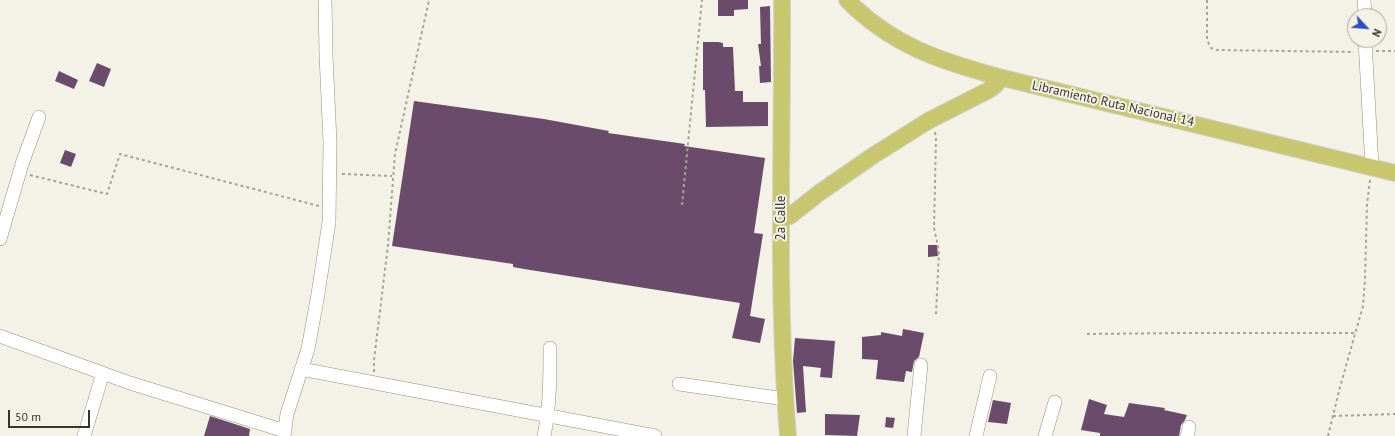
<!DOCTYPE html>
<html>
<head>
<meta charset="utf-8">
<style>
	body { margin:0 }
	#map { position:relative; width:1395px; height:436px; overflow:hidden; background:#f4f2e6; font-family:"PT Sans",sans-serif }
	canvas { display:block }
	.north { position:absolute; left:1347px; top:8px; width:40px; height:40px; box-sizing:border-box; background:#f4f2e6; border:1px solid #a8a69d; border-radius:50%; rotate:116deg; font-size:11px; font-weight:700; line-height:16px; text-align:center; color:#353530 }
	.north::after { content:''; display:block; margin:auto; width:14px; height:18px; background:#2c4fbf; clip-path:polygon(50% 0,100% 100%,50% 72%,0 100%) }
	.scale { position:absolute; left:8px; top:410px; width:82px; height:18px; box-sizing:border-box; border:2px solid #353530; border-top:0; padding-left:5px; font-size:12px; line-height:14px; white-space:nowrap; color:#353530; -webkit-text-stroke:3px #f4f2e6; paint-order:stroke }
</style>
</head>
<body>
<div id="map">
<canvas width="1395" height="436"></canvas>
<div class="north">N</div>
<div class="scale">50 m</div>
</div>
<script>
const context = document.querySelector('canvas').getContext('2d');
context.lineJoin = 'round';
function fillPath(path, color) { context.fillStyle = color; context.fill(path, 'evenodd'); }
function strokePath(path, color, width, dash) { context.strokeStyle = color; context.lineWidth = width; context.lineCap = dash ? 'butt' : 'round'; context.setLineDash(dash || []); context.stroke(path); }
function label(font, color, halo, rows, align = 'center') {
  context.font = font + ' "PT Sans",sans-serif'; context.lineWidth = 4; context.setLineDash([]); context.textBaseline = 'middle'; context.strokeStyle = halo; context.fillStyle = color; for (const [text, x, y, turn = 0] of rows) {
    context.save(); context.translate(x, y); context.rotate((+turn || 0) * Math.PI / 180); context.textAlign = isNaN(turn) ? turn : align; if (halo) context.strokeText(text, 0, 0); context.fillText(text, 0, 0); context.restore();
  }
}
const building = new Path2D(`
	M718,0h30v9l-14,1v6h-16z
	M770,6l1,76 -11,1 -1,-17h2l-3,-22h3l-1,-37z
	M703,42h15l5,1v4h10l2,44h8v11h25v24l-62,1 -1,-37h-2z
	M97,63l14,6 -7,18 -15,-6z
	M59,71l19,9 -4,9 -19,-8z
	M414,101l130,18 65,12 -1,2 77,11 -1,2 81,12 -11,75 9,1 -13,82 15,3 -5,24 -28,-5 8,-35 -216,-34 -11,-2v-3l-121,-18z
	M65,150l11,4 -5,13 -11,-4z
	M928,245h9l1,11 -10,1z
	M903,329l21,4 -5,24 -5,4 -2,11 -6,-1 -2,11 -28,-3 2,-19 -16,-1v-22l19,-2v-3l21,4z
	M795,338l40,3 -3,37 -12,-1 1,-9 -18,-2 3,46 -9,1 -4,-52z
	M1089,399l18,6 -3,9 20,3 5,-14 36,5 -1,2 23,5 -2,5 -4,5 -2,11h-79v-3l-19,-3z
	M993,400l18,3 -4,21 -19,-2z
	M825,414l35,1 -3,21 -32,-1z
	M210,416l40,13 -1,7h-45z
	M886,417l9,1 -2,10 -8,-1z`);
const path = new Path2D(`
	M1207,0v40l4,8 6,2 137,2
	M1376,51h19
	M935,132l1,5 -2,91 5,23 -3,63
	M342,174l50,2
	M30,175l77,19 13,-40 199,52
	M682,205l20,-205
	M1087,334l92,-1h177
	M374,372v-12l14,-115 7,-91 34,-154
	M1333,416l62,-2
	M1328,436l12,-49 23,-81 2,-26 2,-76 3,-24`);
const minor = new Path2D(`
	M1364,0l1,16
	M1365,40l7,127
	M0,239l22,-75 17,-47
	M0,336l130,47 155,48
	M301,369l354,67
	M679,384l106,15
	M84,436l19,-63
	M284,436l3,-22 21,-65 10,-55 11,-72 1,-80 -4,-87 -1,-55
	M544,436c6,-30 6,-58 6,-88
	M914,436l7,-71
	M976,436l14,-60
	M1045,436l10,-34
	M1187,436l2,-9`);
const major = new Path2D(`
	M782,0c1,145 -6,291 6,436
	M847,0c44,45 93,61 152,77l396,96
	M781,219l9,-3 29,-23 55,-38 54,-34 61,-31c6,-4 9,-6 10,-13`);
const streetNames = [
	["Libramiento Ruta Nacional 14",1113,104,13],
	["2a Calle",781,218,-90]
];
fillPath(building, '#6b4b6c');
strokePath(minor, '#918f84', 14);
strokePath(major, '#d3d3d1', 18);
strokePath(path, '#a5a49b', 2, [3, 3]);
strokePath(minor, '#fff', 13);
strokePath(major, '#c8c76f', 16);
label('13px', '#353530', '#f4f2e6', streetNames);
</script>
</body>
</html>
